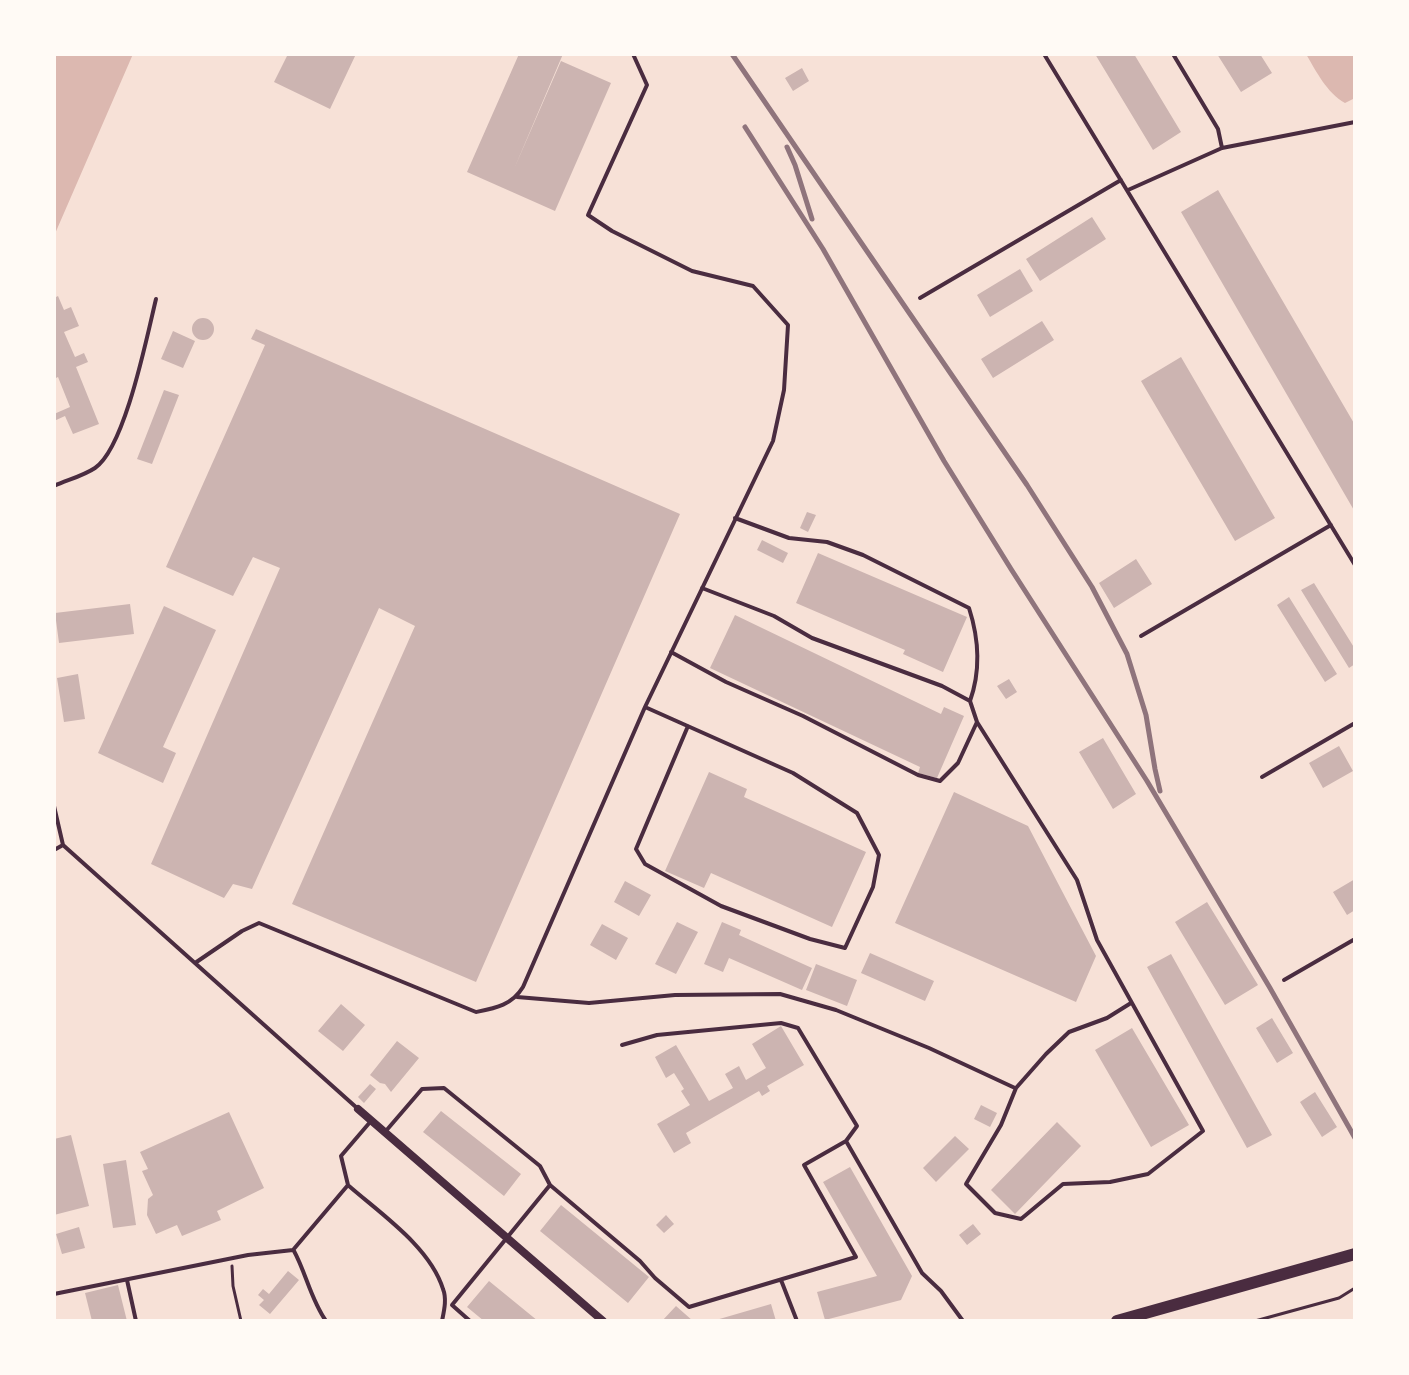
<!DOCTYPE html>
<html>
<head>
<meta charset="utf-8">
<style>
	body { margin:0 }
	#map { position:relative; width:1409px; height:1375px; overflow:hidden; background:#f7e1d7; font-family:"Fira Sans",sans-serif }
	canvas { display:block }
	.frame { position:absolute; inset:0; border:56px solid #fffaf5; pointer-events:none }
</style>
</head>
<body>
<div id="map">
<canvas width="1409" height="1375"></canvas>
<div class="frame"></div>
</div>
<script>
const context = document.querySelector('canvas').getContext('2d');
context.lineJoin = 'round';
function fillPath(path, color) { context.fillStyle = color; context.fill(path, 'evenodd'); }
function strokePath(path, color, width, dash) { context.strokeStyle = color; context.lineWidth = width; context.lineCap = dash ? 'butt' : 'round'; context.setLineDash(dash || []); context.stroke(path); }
const water = new Path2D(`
	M54,54h79l-79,182z
	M1306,54h49v44l-10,5c-18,-10 -29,-32 -39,-49z`);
const building = new Path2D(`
	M288,54h68l-26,55 -56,-27z
	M519,54h44l-49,115 47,-108 50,22 -56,128 -88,-39z
	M1095,54h39l47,78 -28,18z
	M1217,54h43l12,19 -31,19z
	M802,68l7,13 -16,10 -8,-13z
	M1218,190l137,235v87l-174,-300z
	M1092,217l14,22 -66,42 -14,-22z
	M1020,269l13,22 -43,26 -13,-22z
	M58,296l6,14 7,-3 8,19 -15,6 11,25 9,-4 4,9 -12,5 23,57 -26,10 -8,-18 -11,5v-7l16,-7 -12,-30 -4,2v-81z
	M192 329a11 11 0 1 1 22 0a11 11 0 1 1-22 0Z
	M1042,321l12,19 -61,38 -12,-19z
	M256,329l424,185 -204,468 -184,-78 123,-278 -36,-18 -127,281 -19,-5 -9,14 -73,-34 129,-296 -27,-11 -20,39 -67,-29 99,-222 -14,-6z
	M173,331l22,10 -12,27 -22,-9z
	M1181,357l94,161 -40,23 -94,-160z
	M164,390l15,5 -27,69 -15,-5z
	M807,512l9,3 -8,17 -8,-4z
	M762,540l26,13 -5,10 -26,-13z
	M818,553l149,64 -24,55 -40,-18 2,-4 -109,-47z
	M1136,559l16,25 -38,24 -15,-25z
	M1314,583l41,66v15l-6,4 -48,-78z
	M1289,597l48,77 -12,8 -48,-77z
	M130,604l4,30 -75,9 -4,-30z
	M164,606l52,24 -53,117 13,6 -13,30 -65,-30z
	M735,615l206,99 3,-7 20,9 -27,62 -19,-5 2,-6 -210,-99z
	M78,674l7,45 -21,3 -7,-44z
	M1009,679l8,13 -11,7 -9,-13z
	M1103,738l33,56 -23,15 -34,-57z
	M1339,746l14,25 -30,17 -14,-25z
	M709,772l38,17 -3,8 122,55 -34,75 -121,-54 -7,15 -39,-17z
	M954,792l74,34 68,130 -20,46 -181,-79z
	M1355,879v31l-8,5 -14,-23z
	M625,881l26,14 -12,21 -25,-14z
	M1207,902l51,83 -33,20 -50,-83z
	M677,922l21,10 -22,42 -21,-10z
	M722,922l19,8 -2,5 73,33 -10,22 -73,-32 -6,14 -19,-8z
	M602,924l26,14 -12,22 -26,-15z
	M870,953l64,28 -9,20 -64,-28z
	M1171,954l101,181 -25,13 -100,-181z
	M816,964l41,16 -10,26 -41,-16z
	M341,1004l24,21 -22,26 -25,-20z
	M1272,1018l21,35 -16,10 -21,-35z
	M781,1026l23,39 -37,21 3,5 -8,5 -3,-5 -73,42 5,10 -17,10 -17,-29 33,-19 -9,-14 3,-2 -10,-16 -8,5 -11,-21 21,-12 33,56 24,-13 -8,-14 14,-8 7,14 20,-12 -14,-24z
	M1132,1028l57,97 -38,22 -56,-97z
	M397,1041l22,17 -28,34 -6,-8 -5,-1 -10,-8z
	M370,1084l6,5 -12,14 -6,-6z
	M1315,1092l22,35 -15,10 -22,-35z
	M981,1105l16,8 -7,14 -16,-8z
	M441,1111l80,63 -17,22 -81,-64z
	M229,1112l35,76 -47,23 4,9 -39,16 -5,-11 -21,9 -9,-19 1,-16 5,-4 -11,-24 6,-2 -8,-17z
	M1057,1122l24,24 -66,68 -24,-24z
	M71,1135l18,71 -35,9v-76z
	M955,1136l14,13 -33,33 -13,-14z
	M126,1160l10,65 -23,3 -10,-64z
	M850,1167l62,109 -11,24 -76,20 -8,-28 60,-16 -54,-94z
	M561,1205l88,72 -21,26 -88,-72z
	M666,1215l8,9 -10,9 -8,-8z
	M973,1224l8,10 -14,11 -8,-10z
	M79,1227l6,21 -23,6 -6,-20z
	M288,1271l11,9 -29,34 -11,-9 5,-5 -6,-5 5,-6 6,5z
	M489,1281l49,40h-54l-17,-14z
	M118,1285l9,36h-35l-7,-28z
	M771,1304l5,17h-60v-1z
	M676,1306l17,15h-31z`);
const path = new Path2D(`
	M232,1266l1,20 8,35
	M1255,1321l84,-23 16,-10`);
const service = new Path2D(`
	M1044,54l311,511
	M1222,148l133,-26
	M1128,190l94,-42 -4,-19 -45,-75
	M920,298l201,-118
	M54,486c13,-6 29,-10 41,-18 30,-20 52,-132 61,-169
	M735,518l54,20 38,4 36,13 106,53c10,31 12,62 1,93
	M702,588l72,28 38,22 130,48 28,15 7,21
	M1141,636l190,-111
	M671,652l55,30 77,34 115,59 22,6 18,-18 19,-41 100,158 20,60 106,191 -55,43 -38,8 -47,2 -42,35 -26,-6 -29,-29 35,-59 15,-37 30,-34 23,-22 38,-14 24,-15
	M645,707l148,66 64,40 22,42 -6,32 -28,61 -35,-9 -89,-33 -76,-42 -9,-15 52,-123
	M1262,777l93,-54
	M54,806l9,39
	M54,850l9,-5 294,263
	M195,963l47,-32 17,-8 217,89c20,-4 36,-7 47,-25l122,-280 128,-266 11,-51 4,-65 -35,-39 -61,-15 -80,-40 -24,-16 59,-130 -14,-31
	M1284,980l71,-41
	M517,997l72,6 86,-8 105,-1 56,16 93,38 86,40
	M622,1045l35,-10 124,-12 17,5 59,98 -11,15
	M385,1132l37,-43 22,-1 96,78 10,19
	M349,1186c32,28 81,61 94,103 4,10 1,22 -1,32
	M294,1251c12,22 17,49 32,70
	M127,1280l9,41
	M781,1280l16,41
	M54,1294l194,-39 45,-5 55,-65 -7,-29 30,-35
	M470,1321l-18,-16 98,-120 90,76 15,17 34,29 167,-50 -52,-92 42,-24 76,132 19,18 22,30`);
const minor = new Path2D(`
	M358,1109l245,212`);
const primary = new Path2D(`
	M1117,1321l238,-67`);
const rail = new Path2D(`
	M732,54l295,431 65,102 35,67 19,61 9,54 5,22
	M745,127l78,122 121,212 67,108 136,212 123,207 85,150
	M787,147l8,18 17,54`);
fillPath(water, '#dcb8b0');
fillPath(building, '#ccb4b1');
strokePath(path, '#4a2c40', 3);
strokePath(service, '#4a2c40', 4);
strokePath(minor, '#4a2c40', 8);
strokePath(primary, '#4a2c40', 12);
strokePath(rail, '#8f747c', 5);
</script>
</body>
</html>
